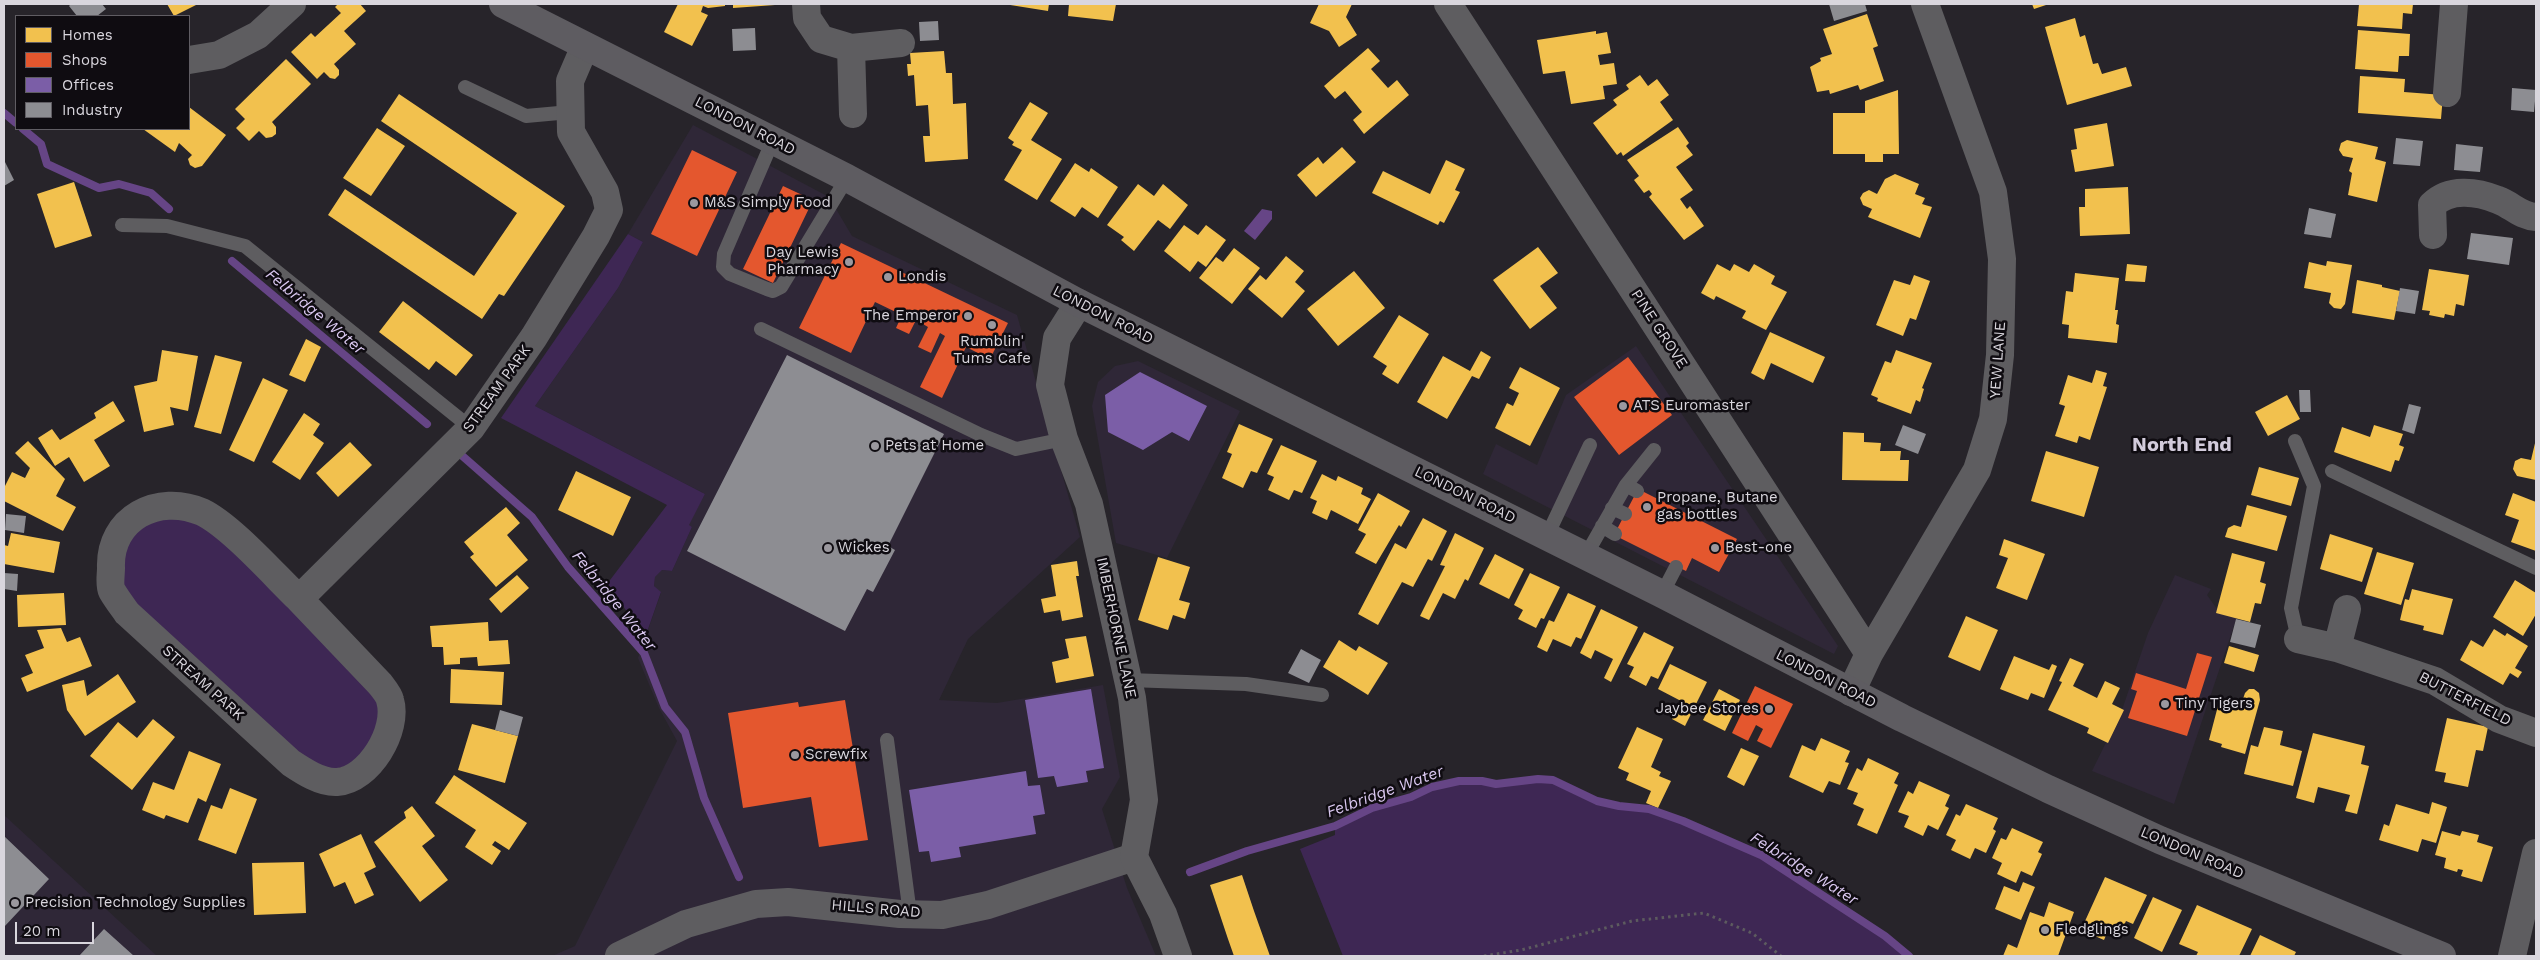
<!DOCTYPE html>
<html>
<head>
<meta charset="utf-8">
<style>
	body { margin:0 }
	#map { position:relative; width:2540px; height:960px; overflow:hidden; background:#27242a; font-family:"Work Sans",sans-serif }
	canvas { display:block }
	.frame { position:absolute; inset:0; border:5px solid #d9d6dd; pointer-events:none }
	.legend { position:absolute; left:15px; top:15px; width:175px; height:115px; box-sizing:border-box; background:#0f0c11; border:1px solid #605d63; margin:0; padding:6px 9px; list-style:none; font-size:15px; color:#d9d6dd }
	.legend li { display:flex; align-items:center; gap:10px; height:25px }
	.legend b { width:25px; border:1px solid #605d63 }
	.scale { position:absolute; left:15px; top:922px; width:79px; height:22px; box-sizing:border-box; border:2px solid #d9d6dd; border-top:0; padding-left:6px; font-size:15px; line-height:18px; white-space:nowrap; color:#d9d6dd; -webkit-text-stroke:4px #0f0c11; paint-order:stroke }
</style>
</head>
<body>
<div id="map">
<canvas width="2540" height="960"></canvas>
<div class="frame"></div>
<ul class="legend">
<li><b style="height:14px;background:#f2c14e"></b>Homes</li>
<li><b style="height:14px;background:#e4572e"></b>Shops</li>
<li><b style="height:14px;background:#7b5ea7"></b>Offices</li>
<li><b style="height:14px;background:#8d8d92"></b>Industry</li>
</ul>
<div class="scale">20 m</div>
</div>
<script>
const context = document.querySelector('canvas').getContext('2d');
context.lineJoin = 'round';
function fillPath(path, color) { context.fillStyle = color; context.fill(path, 'evenodd'); }
function strokePath(path, color, width, dash) { context.strokeStyle = color; context.lineWidth = width; context.lineCap = dash ? 'butt' : 'round'; context.setLineDash(dash || []); context.stroke(path); }
function label(font, color, halo, rows, align = 'center') {
  context.font = font + ' "Work Sans",sans-serif'; context.lineWidth = 5; context.setLineDash([]); context.textBaseline = 'middle'; context.strokeStyle = halo; context.fillStyle = color; for (const [text, x, y, turn = 0] of rows) {
    context.save(); context.translate(x, y); context.rotate((+turn || 0) * Math.PI / 180); context.textAlign = isNaN(turn) ? turn : align; if (halo) context.strokeText(text, 0, 0); context.fillText(text, 0, 0); context.restore();
  }
}
const built = new Path2D(`
	M693,125l136,72 23,39 165,79 63,222 -112,102 -29,61 58,3 106,-18 17,92 -18,32 25,79 29,68h-604l23,-10 102,-205 -18,-33 -21,-50 23,-65 -7,-7 1,-9 7,-7 10,1 20,-44 -4,-2 17,-31 -170,-88 83,-118 25,-46 -15,-8z
	M1636,346l202,300 -4,8 -351,-180 13,-30 41,21 29,-70z
	M1138,361l102,50 -73,147 -51,-15 -24,-137 6,-24 17,-16z
	M2175,575l36,14 -4,6 10,14 20,8 -63,187 -82,-33 30,-61 26,-77z
	M4,815l153,141h-153z`);
const green = new Path2D(`
	M628,234l15,8 -25,46 -83,118 170,88 -16,31 3,2 -20,44 -10,-1 -7,7 -1,9 7,6 -15,43c-16,-17 -25,-33 -39,-51l60,-79 -166,-87z
	M170,515l25,5 19,12 165,166 -1,36 -27,31 -24,6 -18,-5 -179,-163 -9,-19 -1,-33 26,-29z
	M1538,779l15,1 44,21 22,5 30,3 74,28 38,18 124,81 24,20h-566l-43,-107 35,-14v-9l37,-18 87,-27h23l14,3z`);
const water = new Path2D(`
	M1262,209l10,2v8l-17,21 -11,-9z`);
const homes = new Path2D(`
	M167,4h31l-24,12z
	M338,4h22l6,7 -22,20 12,13 -22,20 5,6v5l-4,4 -5,-1 -6,-6 -7,7 -26,-27 20,-19 4,4 26,-24 -6,-6z
	M678,4h47v2l-17,2 -5,-2 -2,6 7,3 -16,31 -28,-14z
	M733,4h42v1l-42,3z
	M1004,4h45l-1,7z
	M1069,4h47l-3,17 -45,-5z
	M1319,4h33l-6,13 11,18 -18,12 -10,-16 -19,-8z
	M2032,4h17l-15,5z
	M2359,4h54l-1,10 -9,-1 -1,16 -45,-3z
	M1867,14l11,32 -5,2 11,33 -24,9 -2,-5 -28,9 -1,-4 -12,2 -7,-25 11,-6 -1,-3 12,-4 -9,-25z
	M2075,18l5,19 5,-2 8,29 5,-1 4,11 24,-7 6,19 -65,19 -22,-78z
	M2358,30l52,4 -1,22h-10l-1,16 -43,-3z
	M1596,31v3l11,-2 4,21 -13,2 2,10 14,-2 3,21 -14,2 2,13 -34,5 -6,-33 -22,3 -6,-34z
	M1368,48l12,13 -9,8 17,19 9,-8 12,15 -45,39 -11,-14 9,-8 -17,-21 -10,8 -11,-13z
	M944,51l2,22h6l1,31 13,-1 2,56 -43,3 -2,-26h7l-2,-31 -12,1 -2,-31 -6,1 -1,-12h4l-1,-11z
	M286,59l25,25 -39,38 4,5v7l-4,3 -6,1 -7,-7 -10,10 -13,-13 9,-9 -10,-10z
	M1640,75l8,11 9,-7 12,16 -9,7 13,18 -50,36 -2,-4 -4,3 -24,-32 24,-18 -4,-5 16,-11 -3,-4z
	M2360,76l45,3 -1,13 39,3 -2,24 -83,-6z
	M1898,90l1,64h-16v8h-18v-8h-32v-41h32v-12z
	M399,94l166,112 -61,90 -5,-2 -17,25 -154,-104 17,-26 129,87 43,-63 -136,-92z
	M1030,102l18,11 -17,27 31,19 -25,41 -33,-20 18,-30 -10,-5 2,-3 -6,-4z
	M189,107l37,28 -24,31 -7,2 -5,-3 -2,-6 4,-4 -13,-12 -4,9 -32,-23h46z
	M2107,123l7,43 -39,6 -4,-22 6,-1 -3,-20z
	M1678,127l11,16 -3,3 7,9 -17,12 17,23 -13,9 7,10 3,-3 14,20 -20,14 -35,-43 3,-3 -3,-4 -5,3 -10,-13 5,-4 -12,-16z
	M377,128l28,18 -34,50 -28,-18z
	M2347,140l31,7 -3,12 11,3 -9,40 -29,-7 4,-22 -3,-2 4,-13 -10,-2 -4,-6 2,-7z
	M1342,147l14,15 -40,35 -19,-22 21,-18 5,7z
	M1446,160l19,9 -10,21 5,2 -16,31 -4,-2 -2,4 -66,-32 11,-22 47,23z
	M1075,163l14,9 2,-4 27,19 -20,31 -16,-11 -7,10 -25,-16z
	M1895,174l24,10 -4,10 10,4 -3,6 10,3 -12,31 -52,-21 4,-8 -9,-4 -3,-7 3,-5 6,-3 8,4 8,-15z
	M74,182l18,54 -37,12 -18,-54z
	M1138,184l16,12 9,-12 25,21 -18,24 -12,-9 -24,31 -13,-11 3,-3 -17,-12z
	M2128,187l2,47 -50,2 -1,-29h6v-18z
	M1184,225l14,10 8,-10 20,15 -20,27 -8,-6 -8,11 -26,-21z
	M1538,247l20,26 -18,13 17,22 -27,21 -37,-49z
	M1234,248l26,20 -28,36 -33,-26 17,-21 7,5z
	M1286,256l18,15 -9,11 10,9 -23,27 -34,-29 12,-14 6,5z
	M2327,261l25,4 -7,39 -4,5 -7,-1 -5,-5 2,-10 -27,-5 5,-26 17,4z
	M1717,264l13,7 4,-7 15,8 5,-8 21,12 -4,8 16,8 -21,38 -24,-12 4,-7 -30,-15 -2,4 -13,-7z
	M2127,264l20,2 -2,16 -20,-1z
	M2429,269l40,6 -5,31 -8,-2 -2,12 -9,-2 -1,4 -15,-3 1,-4 -8,-1z
	M1354,271l31,37 -47,38 -31,-37z
	M2075,273l44,5 -4,32h3l-2,14 3,1 -2,18 -49,-5 1,-13 -7,-1 4,-33 7,1z
	M1914,275l16,6 -14,39 -6,-2 -7,18 -27,-11 18,-45 16,5z
	M2357,280l25,5v2l18,4 -6,29 -42,-7z
	M403,301l70,54 -17,21 -20,-15 -7,9 -50,-38z
	M1399,315l30,19 -31,50 -16,-10 5,-8 -14,-9z
	M1770,332l55,25 -12,26 -42,-20 -7,17 -13,-7z
	M306,339l15,8 -16,35 -16,-7z
	M162,350l36,6 -10,55 -18,-4 4,18 -30,7 -10,-46 23,-5z
	M1896,350l36,13 -10,25 2,1 -4,13 -4,-2 -5,14 -34,-13 1,-3 -7,-3 14,-34 6,2z
	M1481,351l10,6 -12,22 -7,-3 -25,43 -30,-17 26,-46 27,15z
	M215,355l27,7 -21,72 -27,-7z
	M1520,367l40,21 -30,58 -35,-18 12,-25 6,3 6,-13 -10,-5z
	M2096,370l11,3 -4,13 4,1 -17,53 -11,-4 -2,7 -22,-7 10,-30 -6,-2 9,-29 24,8z
	M263,378l25,12 -34,72 -25,-12z
	M2287,395l13,24 -32,17 -13,-24z
	M113,401l12,20 -31,19 16,26 -26,16 -15,-25 -14,9 -17,-28 14,-9 8,11 36,-22 -2,-5z
	M304,413l16,11 -7,11 11,8 -24,37 -28,-18z
	M1239,424l34,15 -16,34 -6,-2 -8,17 -21,-10 10,-24 -5,-2z
	M2374,425l29,9 -4,11 5,2 -5,14 -4,-1 -4,12 -57,-20 8,-25 28,10z
	M1843,432l21,1v9l17,1 -1,8h21l-1,9h9l-1,21 -66,-1z
	M2536,439v41l-19,-4 -4,-7 2,-8 6,-3 10,2z
	M28,441l37,38 -9,17 20,11 -13,24 -59,-30v-13l8,-16 13,6 5,-10 -15,-15z
	M350,442l22,23 -34,32 -22,-24z
	M1281,445l36,16 -15,32 -8,-3 -5,10 -21,-10 6,-13 -7,-3z
	M2046,451l53,16 -15,50 -53,-16z
	M2259,467l40,11 -8,28 -40,-11z
	M576,471l55,26 -18,39 -55,-26z
	M1322,474l14,7 2,-5 25,12 -2,6 10,5 -13,25 -27,-14 -4,10 -15,-7 5,-12 -7,-3z
	M1378,493l32,18 -9,16 -2,-2 -23,39 -21,-11 11,-19 -8,-4z
	M2513,493l23,9v49l-25,-9 8,-22 -14,-5z
	M2247,505l40,11 -10,35 -52,-14 3,-9 6,-3 7,2z
	M506,507l14,16 -13,12 21,25 -32,27 -26,-30 4,-3 -10,-12z
	M1423,518l24,13 -15,30 -4,-2 -15,28 -11,-5 -24,43 -20,-11 37,-71 11,6z
	M11,533l49,9 -6,31 -50,-9v-19l4,1z
	M1455,533l29,15 -16,33 -3,-2 -10,20 -12,-6 -14,27 -9,-4 25,-50 -5,-1z
	M2330,534l43,14 -11,34 -42,-13z
	M2004,539l41,15 -18,46 -31,-12 12,-30 -9,-3z
	M2377,552l37,11 -13,42 -37,-11z
	M2232,553l33,9 -5,20 6,2 -5,20 -6,-1 -5,19 -34,-9z
	M1495,554l29,15 -15,30 -30,-15z
	M1158,557l32,10 -11,33 11,3 -5,16 -12,-4 -5,15 -30,-10z
	M1077,561l2,15h-3l7,41 -21,4 -2,-11 -16,3 -3,-14 15,-3 -5,-31z
	M1530,573l30,14 -16,32 -3,-1 -5,10 -18,-9 5,-9 -9,-5z
	M517,575l12,13 -28,25 -12,-14z
	M2515,580l21,13v21l-13,22 -30,-19z
	M2412,589l41,10 -10,36 -20,-5 1,-4 -24,-6 5,-21 4,1z
	M64,593l2,32 -48,2 -1,-32z
	M1568,593l28,13 -15,33 -5,-2 -5,10 -18,-8 -6,13 -10,-5 12,-27 5,2z
	M1601,609l37,18 -27,55 -7,-4 9,-19 -18,-9 -4,9 -11,-6z
	M1966,616l32,14 -18,41 -32,-14z
	M488,622l1,19 19,-1 2,24 -32,2 -1,-9 -17,1v6l-16,1 -1,-18h-11l-2,-21z
	M61,628l6,14 13,-5 12,29 -65,26 -6,-14 12,-5 -8,-18 19,-7 -7,-18z
	M2494,629l11,7 2,-3 21,13 -13,22 7,4 -4,6 -8,-5 -7,12 -43,-25 11,-20 12,7z
	M1644,632l30,15 -16,32 -7,-3 -5,10 -17,-9 5,-10 -7,-3z
	M1086,636l8,40 -38,7 -4,-21 17,-4 -4,-19z
	M1339,640l17,11 3,-5 29,17 -20,32 -45,-28z
	M2229,646l30,9 -5,17 -30,-9z
	M2014,656l35,14 3,-6 5,2 -13,32 -13,-5 -3,7 -28,-11z
	M2070,658l14,6 -11,22 24,12 8,-17 15,7 -8,16 12,6 -16,33 -21,-10 2,-5 -41,-18 14,-28 -3,-1z
	M1670,664l37,18 -22,44 -13,-7 9,-18 -23,-12z
	M451,669l53,3 -2,33 -52,-2z
	M118,674l18,28 -51,34 -18,-26 -5,-25 22,-5 3,16z
	M1719,689l21,11 -15,31 -22,-11z
	M2249,689h5l5,4 1,7 -15,54 -24,-7 1,-3 -13,-4 10,-38 21,6 5,-15z
	M2447,718l41,9 -5,24 -7,-1 -8,37 -24,-5 2,-9 -11,-2z
	M153,719l22,18 -43,53 -42,-34 28,-34 19,16z
	M472,724l46,12 -13,47 -47,-13z
	M1637,727l26,12 -12,28 10,5 -2,4 12,5 -13,27 -12,-5 5,-12 -25,-11 3,-7 -11,-5z
	M2264,727l19,4 -3,14 22,6 -9,35 -49,-12 7,-29 7,2z
	M2313,733l52,13 -4,18 8,2 -12,48 -12,-3 5,-16 -32,-8 -4,16 -18,-5z
	M1821,738l29,13 -5,11 4,1 -9,22 -11,-4 -6,12 -34,-16 13,-32 13,6z
	M1741,748l18,8 -15,30 -17,-9z
	M189,751l32,13 -15,38 -8,-4 -10,25 -22,-8 -2,4 -22,-9 11,-28 21,8z
	M1868,758l31,15 -5,10 4,2 -21,49 -20,-9 7,-16 -11,-5 5,-11 -11,-4 10,-21 5,3z
	M454,775l73,48 -18,27 -14,-9 -3,4 9,6 -9,14 -27,-18 11,-17 -41,-27z
	M1919,781l31,14 -5,11 4,2 -11,22 -10,-5 -5,11 -19,-9 5,-11 -11,-4 10,-21 5,3z
	M230,788l27,11 -21,55 -38,-14 13,-35 11,4z
	M2432,802l15,5 -11,36 -14,-4 -4,13 -39,-12 5,-16 5,2 7,-22 33,10z
	M1966,804l32,14 -5,11 3,2 -10,22 -11,-5 -5,11 -19,-9 5,-10 -10,-5 10,-21 4,2z
	M412,806l23,30 -13,10 26,34 -28,22 -46,-60 32,-24 -2,-6z
	M2012,828l31,14 -5,10 4,2 -10,22 -11,-5 -5,12 -19,-9 5,-11 -10,-5 9,-20 5,2z
	M2442,831l18,5 2,-5 17,4 -2,7 16,5 -11,35 -21,-6 2,-6 -5,-1 -1,3 -13,-4 2,-10 -11,-3z
	M361,834l15,33 -12,6 10,22 -19,9 -10,-22 -11,5 -15,-33z
	M304,862l2,51 -52,2 -2,-52z
	M1242,875l12,36 16,45h-36l-6,-17 -18,-54z
	M2105,877l42,18 -14,29 -7,-3 -8,17 -11,-5 -3,7 -23,-10z
	M2023,882l12,5 -14,33 -26,-11 9,-23 15,6z
	M2153,897l29,13 -20,42 -28,-14z
	M2049,902l25,10 -16,44h-55l5,-12 9,4 13,-36 14,5z
	M2197,905l55,24 -13,27h-43l2,-4 -19,-8z
	M2260,935l36,17 -2,4h-44z`);
const shops = new Path2D(`
	M692,150l45,22 -40,84 -46,-22z
	M783,186l30,14 -40,83 -30,-14z
	M841,243l167,80 -18,36 -24,-12 -24,51 -22,-11 25,-51 -5,-3 -9,20 -13,-6 10,-20 -12,-7 -7,14 -13,-6 6,-13 -27,-13 -24,51 -52,-25z
	M1628,357l44,58 -53,40 -45,-58z
	M1638,489l99,50 -18,33 -27,-14 -6,13 -72,-36z
	M2197,653l15,4 -25,79 -59,-18 9,-27 -6,-2 5,-16 50,16z
	M1755,686l38,18 -22,44 -14,-7 6,-12 -7,-4 -8,16 -16,-8z
	M845,700l23,140 -49,7 -8,-50 -68,11 -15,-95 70,-11 1,5z`);
const offices = new Path2D(`
	M1140,372l67,34 -18,35 -17,-9 -29,18 -35,-18 -3,-37z
	M1091,689l13,79 -18,3 2,11 -31,5 -3,-11 -16,2 -13,-78z
	M1026,771l2,15 12,-1 5,29 -12,2 3,18 -77,13 2,10 -30,5 -2,-11 -10,1 -10,-62z`);
const industry = new Path2D(`
	M71,4h31l4,5 -9,7h-20l-8,-10z
	M1829,4h36l2,7 -33,10z
	M938,21l1,19 -19,1 -1,-19z
	M755,28l1,22 -23,1 -1,-22z
	M2512,88l24,2 -2,22 -23,-2z
	M2396,138l27,3 -3,25 -27,-2z
	M2456,144l27,3 -3,25 -26,-2z
	M4,160l10,20 -10,6z
	M2309,208l27,6 -5,24 -27,-4z
	M2471,233l42,5 -4,27 -42,-6z
	M2400,288l19,3 -4,23 -19,-3z
	M787,355l157,79 -56,112 7,4 -22,42 -6,-3 -22,42 -158,-80z
	M2299,390h11l1,22h-11z
	M2409,404l12,3 -7,27 -12,-4z
	M1903,425l23,9 -8,20 -23,-9z
	M6,514l20,2 -2,17 -19,-3z
	M4,573l14,1 -1,17 -13,-2z
	M2236,619l25,6 -6,23 -25,-6z
	M1301,649l20,11 -12,23 -21,-10z
	M500,710l23,7 -5,19 -23,-6z
	M4,836l45,43 -45,48z
	M104,929l30,27h-55z`);
const stream = new Path2D(`
	M4,113l12,10
	M23,129l18,15 6,20 52,24 20,-4 32,9 18,16
	M232,261l195,163
	M459,453l73,64 36,50 76,86 21,54 20,25 19,66 35,79
	M1190,872l57,-21 88,-25 37,-18 39,-11 21,-10 27,-6h23l14,3 42,-5 15,1 44,21 22,5 30,3 34,12 78,34 124,81 24,20`);
const path = new Path2D(`
	M1484,956l37,-6 111,-29 72,-8 48,20 29,23`);
const service = new Path2D(`
	M465,87l61,29 44,-4
	M773,140l-49,114 -1,13 7,7 37,15 6,2 8,-4 66,-109
	M122,225l45,1 78,20 226,182
	M761,329l220,106 35,14 48,-10
	M2295,441l19,45 -23,122 7,31
	M2332,471l204,97
	M1626,485l28,-35
	M1612,508l13,6
	M1602,526l13,8
	M1547,536l43,-91
	M1581,554l9,-6 36,-63 11,6
	M1662,594l14,-27
	M1128,680l118,4 76,11
	M887,740l23,174`);
const minor = new Path2D(`
	M806,4l1,14 14,21 30,9 50,-5
	M1448,4l421,650
	M851,48l2,66
	M189,60l30,-5 39,-20 34,-31
	M2447,93l7,-89
	M2433,235l-1,-30c17,-17 44,-14 66,-5 14,5 22,16 38,17
	M299,599c-25,-24 -68,-73 -97,-87 -44,-19 -93,6 -91,56 0,7 -2,17 1,23 4,7 10,15 15,22l164,150c12,8 30,20 46,19 32,-2 62,-52 53,-82 -1,-5 -7,-12 -10,-16l-81,-85 172,-171 63,-91 62,-101 13,-26 -4,-18 -34,-60 -1,-51 15,-35
	M2298,639l39,9 98,33 64,38 37,14
	M2337,648l10,-39
	M1851,692l18,-38 108,-184 16,-51 7,-64 2,-96 -9,-67 -68,-188
	M619,956l67,-32 70,-20 32,-2 112,12 42,1 46,-10 146,-48
	M2512,956l24,-103`);
const tertiary = new Path2D(`
	M1079,303l-22,35 -7,47 14,54 25,65 43,194 12,102 -10,57 29,57 15,42`);
const trunk = new Path2D(`
	M503,4l344,174 232,125 583,291 240,124 146,71 112,51 282,116`);
const markers = [
	[694,203,5,"#9b989e"],
	[849,262,5,"#9b989e"],
	[888,277,5,"#9b989e"],
	[968,316,5,"#9b989e"],
	[992,325,5,"#9b989e"],
	[1623,406,5,"#9b989e"],
	[875,446,5,"#9b989e"],
	[1647,507,5,"#9b989e"],
	[828,548,5,"#9b989e"],
	[1715,548,5,"#9b989e"],
	[2165,704,5,"#9b989e"],
	[1769,709,5,"#9b989e"],
	[795,755,5,"#9b989e"],
	[15,903,5,"#9b989e"],
	[2045,930,5,"#9b989e"]
];
const streetNames = [
	["LONDON ROAD",745,126,27],
	["LONDON ROAD",1103,315,27],
	["PINE GROVE",1659,329,57],
	["YEW LANE",1998,360,-86],
	["STREAM PARK",497,389,-54],
	["LONDON ROAD",1465,495,26],
	["IMBERHORNE LANE",1116,628,78],
	["LONDON ROAD",1826,679,27],
	["STREAM PARK",203,683,42],
	["BUTTERFIELD",2465,699,27],
	["LONDON ROAD",2192,853,23],
	["HILLS ROAD",876,909,5]
];
const poiNames = [
	["M&S Simply Food",704,203],
	["Day Lewis",839,253,"right"],
	["Pharmacy",839,270,"right"],
	["Londis",898,277],
	["The Emperor",958,316,"right"],
	["Rumblin'",992,342,"center"],
	["Tums Cafe",992,359,"center"],
	["ATS Euromaster",1633,406],
	["Pets at Home",885,446],
	["Propane, Butane",1657,498],
	["gas bottles",1657,515],
	["Wickes",838,548],
	["Best-one",1725,548],
	["Tiny Tigers",2175,704],
	["Jaybee Stores",1759,709,"right"],
	["Screwfix",805,755],
	["Precision Technology Supplies",25,903],
	["Fledglings",2055,930]
];
const waterNames = [
	["Felbridge Water",315,312,40],
	["Felbridge Water",614,601,51],
	["Felbridge Water",1385,792,-20],
	["Felbridge Water",1804,869,32]
];
const districtNames = [
	["North End",2182,445]
];
fillPath(built, '#2f2737');
fillPath(green, '#3e2754');
fillPath(water, '#664586');
fillPath(homes, '#f2c14e');
fillPath(shops, '#e4572e');
fillPath(offices, '#7b5ea7');
fillPath(industry, '#8d8d92');
strokePath(stream, '#664586', 8);
strokePath(path, '#5d5b5f', 3, [2.5, 4]);
strokePath(service, '#5e5d60', 14);
strokePath(minor, '#5e5d60', 28);
strokePath(tertiary, '#5e5d60', 28);
strokePath(trunk, '#5e5c61', 28);
for (const [x, y, r, color] of markers) { const dot = new Path2D(); dot.arc(x, y, r, 0, 2 * Math.PI); context.fillStyle = color; context.fill(dot); strokePath(dot, '#0f0c11', 2); }
label('15px', '#d9d6dd', '#0f0c11', streetNames);
label('15px', '#d9d6dd', '#0f0c11', poiNames, 'left');
label('italic 16px', '#dac8f0', '#0f0c11', waterNames);
label('bold 20px', '#d2cbdb', '#0f0c11', districtNames);
</script>
</body>
</html>
